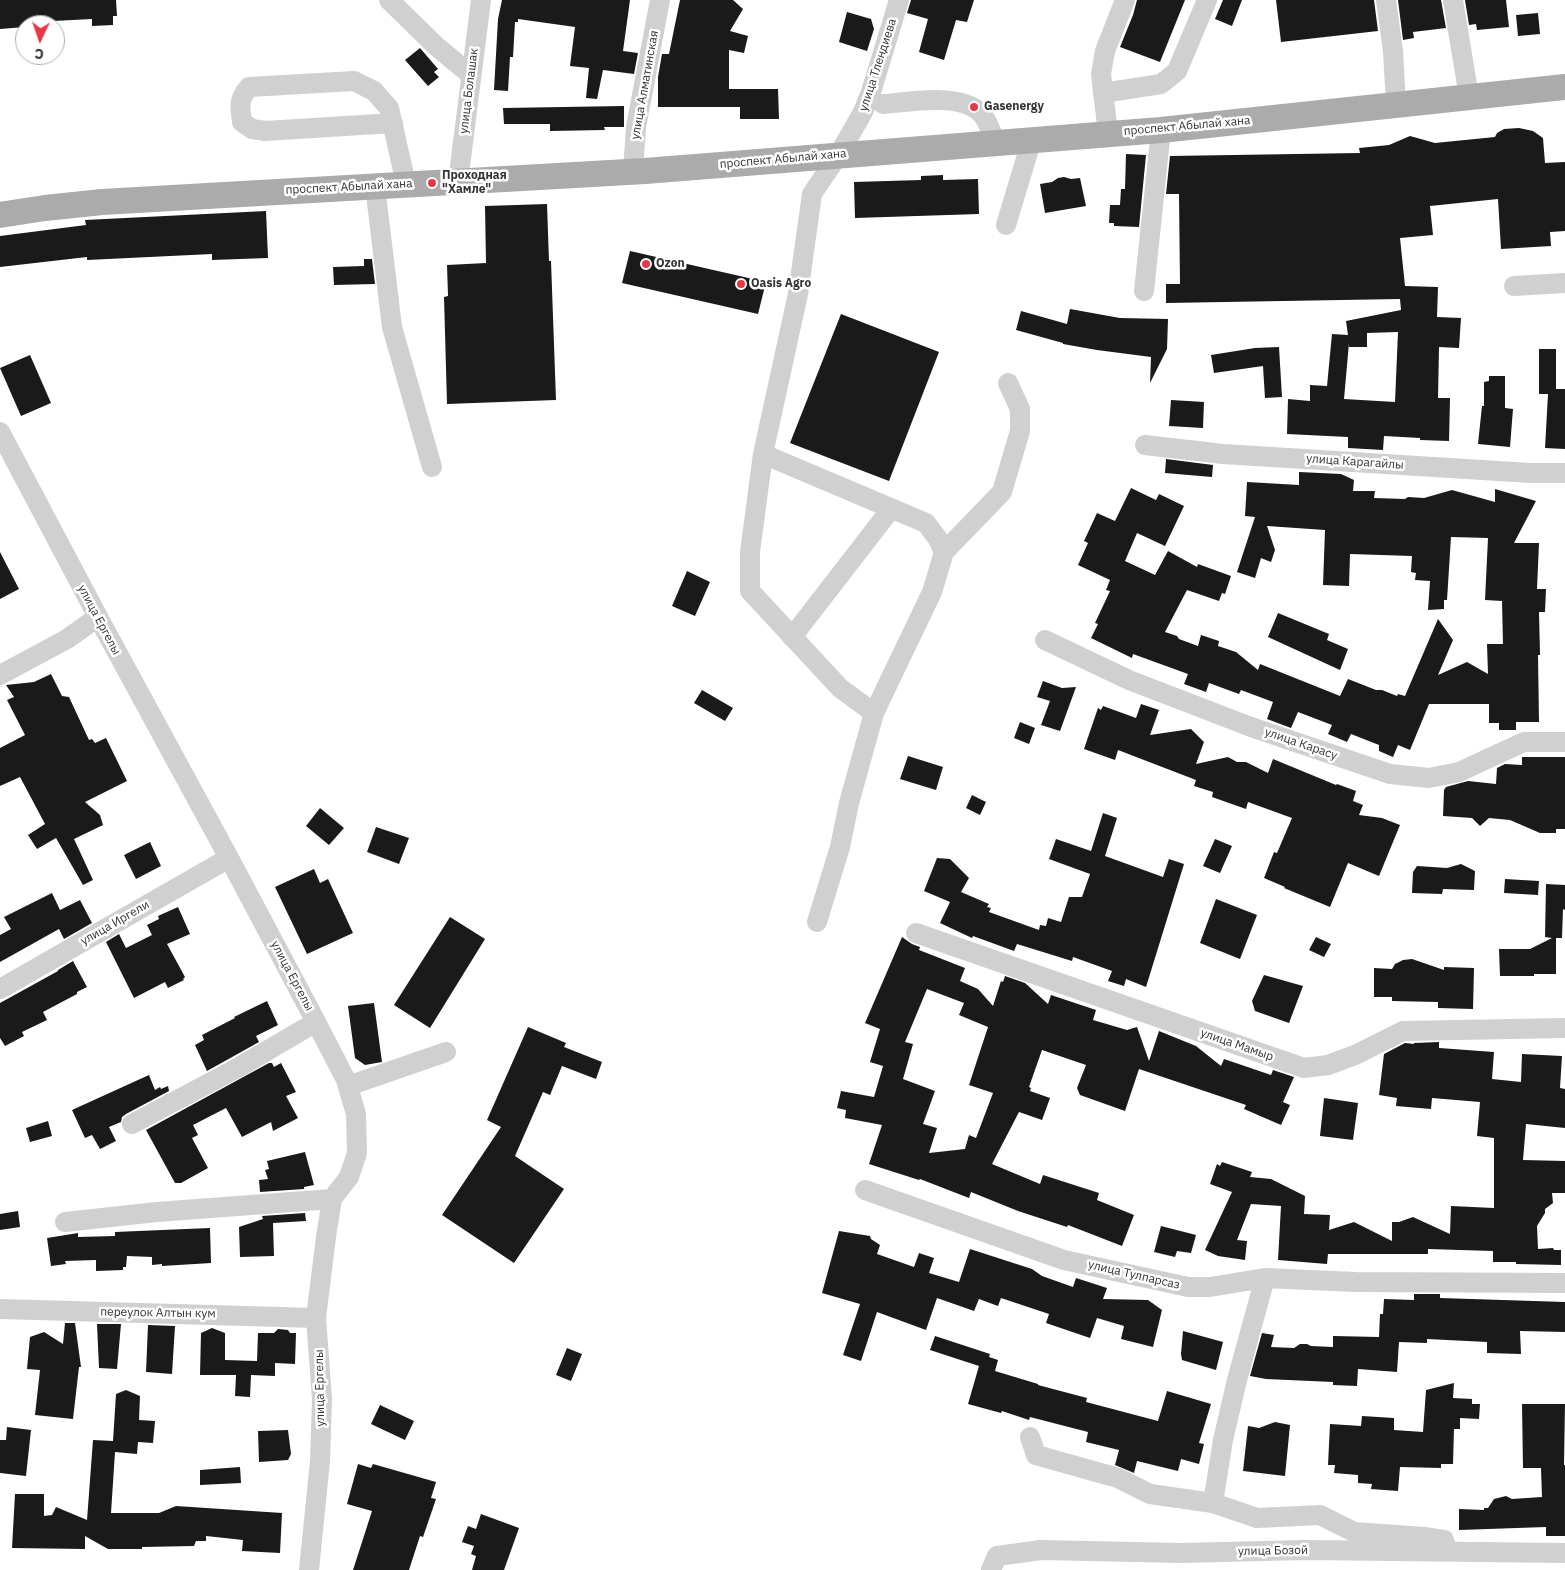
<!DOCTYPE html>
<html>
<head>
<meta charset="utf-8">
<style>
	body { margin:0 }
	#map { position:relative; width:1565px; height:1570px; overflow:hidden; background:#fff; font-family:"IBM Plex Sans",sans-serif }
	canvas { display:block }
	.north { position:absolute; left:15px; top:15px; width:50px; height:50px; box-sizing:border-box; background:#fff; border:1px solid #adadad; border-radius:50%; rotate:183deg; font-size:14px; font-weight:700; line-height:20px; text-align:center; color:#333 }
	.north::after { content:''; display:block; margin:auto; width:18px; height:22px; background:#e63946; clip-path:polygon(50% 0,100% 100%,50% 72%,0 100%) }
</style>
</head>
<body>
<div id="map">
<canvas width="1565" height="1570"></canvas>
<div class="north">С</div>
</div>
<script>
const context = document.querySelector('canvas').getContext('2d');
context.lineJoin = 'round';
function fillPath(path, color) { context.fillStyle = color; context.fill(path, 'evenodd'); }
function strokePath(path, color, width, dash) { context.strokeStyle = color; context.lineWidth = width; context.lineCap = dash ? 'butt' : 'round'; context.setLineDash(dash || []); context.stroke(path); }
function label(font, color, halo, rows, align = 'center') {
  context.font = font + ' "IBM Plex Sans",sans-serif'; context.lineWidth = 5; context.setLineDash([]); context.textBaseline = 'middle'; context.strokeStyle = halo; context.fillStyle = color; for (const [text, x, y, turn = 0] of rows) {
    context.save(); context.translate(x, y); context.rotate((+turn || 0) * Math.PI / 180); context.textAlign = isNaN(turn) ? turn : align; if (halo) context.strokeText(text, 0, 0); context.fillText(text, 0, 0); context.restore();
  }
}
const building = new Path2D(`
	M0,0h116l1,16h-4v9l-21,1v-7l-39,2v4h-28v2l-25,2z
	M502,0h128l-7,51 15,2 -4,21 -31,-4 -6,29 -11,-1 3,-30 -19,-2 5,-39 -57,-8v3h-3l-2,35h-3l-2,34 -14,-1 4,-71z
	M680,0h53l10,9 -13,22 18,5 -4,17 -15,-3v39h49l1,30h-39v-12h-82v-30l4,-23h7z
	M911,0h63l-7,22 -11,-2 -12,40 -25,-8 9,-33 -21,-6z
	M1137,0h48l-25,62 -40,-15 13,-32z
	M1223,0h19l-10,26 -17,-7z
	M1276,0h98l4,31 -97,11z
	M1398,0h43l5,28 -33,4 1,6 -11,2z
	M1465,0h41l3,27 -32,3 -1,-6 -7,1z
	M847,12l24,7 3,10 -7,22 -28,-9z
	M1538,13l2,21 -22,2 -2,-21z
	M420,48l18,21 -4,3 5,5 -11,9 -23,-26z
	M624,106v21h-20l1,3 -55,1v-7h-46l-1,-16z
	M1519,128l14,3 10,7 2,25 20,-1v69l-15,1 1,14 -50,3 -3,-50 -68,7 3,29 -33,3 5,48 33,1 -1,30 24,1 -2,30 -20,-1 -1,51h12l-1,43 -29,-1v-2l-36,-2 -1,14 -35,-2v-11l-61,-3 1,-35 22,2v-16l17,1 5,-52 16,1 -2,-14 55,-11 -1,-11 -234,4v-19h14l-1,-90h-13l4,-38 190,-3 -1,-5 30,-3 21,-9 25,7 60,-6 2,-4 7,-4zM1398,332l-3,70 -51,-3 5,-56v4h18v-14z
	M1126,154l20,1 -7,72 -25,-1v-3h-5l1,-18h10l1,-16h4z
	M943,175v5l35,-1 1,35 -124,4 -1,-36 67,-2v-4z
	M1064,177l7,2 9,-1 6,28 -41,7 -5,-29 12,-2 6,-4z
	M547,204l2,57h2l5,139 -109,4 -3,-107 4,-1 -1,-31 39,-2 -1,-57z
	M266,211l2,47 -56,2v-6l-125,6v-3l-87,10v-31l86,-11 -1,-5z
	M630,251l136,31 -8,32 -136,-31z
	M364,259h8l3,25 -41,1 -1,-18 31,-1z
	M1070,309l50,9 48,1 -1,30 -17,34 1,-26 -54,-7 -34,-6v-1l-47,-13 5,-19 46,13z
	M841,314l98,38 -50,129 -99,-38z
	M1279,347l3,50 -17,1 -2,-32 -49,7 -3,-18 44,-7z
	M1539,349h17v40h9v60l-20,-1 3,-54h-9z
	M30,355l21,48 -30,13 -21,-48z
	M1489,376h16v32l8,1 -3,38 -32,-3 4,-38h2v-24l5,-1z
	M1171,400l33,2 -1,26 -34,-2z
	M1166,459l47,6 -1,12 -47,-4z
	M1299,472l42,2 13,6 -1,11h22l-1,7 31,1 3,-2 16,1 28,-8 43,12v-13l41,12 -22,42h25l-2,46h9l-1,23h-6l1,43h-2l1,67h-23v8h-17v-7h-10v-19h-60l-19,46 -12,-5 -5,12 -14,-6v-6l-28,-11 -4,8 -19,-8 4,-9 -34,-13 -7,16 -24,-9 6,-17 -32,-12 -2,4 -30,-11 -3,9 -22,-8 4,-10 -55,-20 -1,4 -41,-20 7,-14 -3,-1 15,-32 -4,-1 4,-10 -32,-15 10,-22 -4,-2 13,-28 18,8 16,-33 25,12 3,-6 25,12 -19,40 -28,-13 -12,28 30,14 13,-24 29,16 1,-3 33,12 -6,18 -3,-1 -3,8 -32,-11 -22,42 12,4 2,3 19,7 3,-11 18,6 -1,5 18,6 22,18 2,-6 80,32 8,-17 28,11h6l15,6 1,-2 7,2 33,-77 15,21 -15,35 29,-13 21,12 -1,-30h16l-1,-43 -17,-1 3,-62 -37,-1 -4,63h-3v9l-16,1 2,-29 -15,-1 1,-7 -5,-1 1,-16 -62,-2 -1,32 -26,-1 2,-55 -58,-4 8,24 -4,12 -10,-4 -6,20 -18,-6 18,-55 -10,-1 2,-34 52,3z
	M0,552l19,37 -19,10z
	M687,571l23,11 -15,34 -23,-10z
	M1278,613l51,21 -2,6 21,9 -8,21 -72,-33z
	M51,674l11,22 7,1 20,43 3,-1 3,4 11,-5 21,43 -42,21 15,13 3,10 -29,14 19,41 -10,5 -27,-47 -19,11 -9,-14 17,-11 -25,-47 -20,9v-38l25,-13 -18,-35 7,-3 -8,-12 28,-3z
	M1043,681l19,7 14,-1 -16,44 -19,-6 9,-24 -13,-4z
	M702,690l31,18 -8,13 -31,-18z
	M1141,704l18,6 -9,25 41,-6 13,13 -8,22 32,-7 9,5h9l22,11 5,-14 63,26 1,-1 19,7 -3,10 10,4 -4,10 23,3 18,7 -21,51 -31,-13 -18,44 -46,-19 1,-1 -21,-9 10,-26 3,1 15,-35 -44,-16 -2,7 -34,-12 1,-5 -19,-6 2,-6 -78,-30 -3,10 -31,-11 14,-41 3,2 2,-4 33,12z
	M1020,722l15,6 -6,16 -15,-6z
	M908,756l35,11 -7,23 -36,-11z
	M1522,757h43v72h-9v4h-16l-30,-13 -21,-2 -9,8 -8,-8 -29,-2 1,-26 2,-3 22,-6 28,3 1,-16 8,-4 17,1z
	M972,795l14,7 -6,13 -14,-7z
	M320,808l24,20 -15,17 -23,-19z
	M1103,813l14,5 -12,38 58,21 6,-18 15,5 -38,123 -20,-8 -2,7 -16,-5 4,-10 -39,-14 -1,4 -55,-17 -3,7 -41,-15 -1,2 -32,-15 10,-21 -26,-11 13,-33 13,1 19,19 -8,14 28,12 -2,3 4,1 -2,4 50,18 1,-5 6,1 2,-8 13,4 8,-25h13l8,-23 -41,-15 7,-20 35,12z
	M376,827l33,11 -10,26 -32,-12z
	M1215,839l17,7 -12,27 -17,-7z
	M150,842l11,24 -25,13 -12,-24z
	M1461,864l14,7 -1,19 -31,-1 -1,5 -30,-1 1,-21 4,-6 30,2z
	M314,869l6,14 8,-4 25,54 -46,21 -32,-67z
	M1505,879l34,2 -1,14 -34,-2z
	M1546,884l19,1v25l-2,-1 -1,29h-6v36h-22v2h-34l-1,-27h31l22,-11 -7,-1z
	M52,893l8,17 20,-10 12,23 -28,16 -5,-10 -59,33v-27l11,-6 -7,-12z
	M1216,899l41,16 -17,44 -40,-16z
	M178,907l12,27 -23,10 18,33 -2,2 1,1 -16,8 -3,-6 -31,16 -28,-56 13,-8 7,14 26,-13 -5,-10 12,-6 -1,-3z
	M450,917l35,22 -55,89 -36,-23z
	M902,937l10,7 8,3 -1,3 46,18 -5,13 18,8 15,17 8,-25 2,1 2,-6 20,7 23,21 3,-9 45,15 -3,10 34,10 10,-3 12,34 10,-30 37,15 25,20 3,-7 47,16 2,-5 21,7 -11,25 7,3 -9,20 -37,-16 2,-4 -107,-36 -14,42 -45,-16 -3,-7 9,-23 -44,-15 -13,37 2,1 -1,3 20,7 -8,22 -23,-8 -27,52 48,20 3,-9 56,18 -2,7 37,15 -12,31 -54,-21 -1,2 -49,-16 -47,-19 -2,6 -49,-19 -1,1 -50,-16 13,-39 -37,-7 1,-8 -9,-2 4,-17 33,6 9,-31 -13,-4 10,-33 -15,-6zM927,989l37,14 -5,12 29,12 -19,58 24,8 -17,45 -7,-3 -4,14 -36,4 8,-25 -14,-4 12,-33 -32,-12 10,-35 -8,-2z
	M1316,937l15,7 -7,13 -15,-7z
	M1412,959l32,11v-3l30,1 -1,41 -35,-1v-6l-46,-1v-4h-18v-29l18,1 3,-5 8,-4z
	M73,961l14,26 -10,5v2l-34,18 4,8 -25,12 2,4 -19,10 -5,-8v-35l58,-32v-1z
	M1264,975l39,11 -14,37 -34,-12 -3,-10z
	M267,1001l11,24 -22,11 3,6 -52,29 -12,-26 9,-5 -2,-5 33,-17 -1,-1z
	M374,1003l8,59 -17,3 -10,-7 -7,-52z
	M528,1027l38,16 -2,4 38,15 -6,17 -34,-13 -12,29 -7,-3 -28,64 49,33 -50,74 -72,-48 59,-88 -14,-7z
	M1439,1042v6l55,4 -2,27 29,3 1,-28 40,2 -2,32 5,1v39l-39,-4 -3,36 42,1v32h-13l1,10 -8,6v4l-8,13 1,23 15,-1 1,2h7v15l-45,-1v-2h-23v-11l-65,-2v5h-100l-1,10 -49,-4 3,-54 -30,-2 -14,36 10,1 -2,19 -27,-4 -13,-6 27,-58 -22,-8 7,-20 3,2 2,-4 30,10 -2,5 21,2 34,17 -1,18 26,1 -1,15 25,-8 38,19v-19h7l14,-5 37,17 1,-28 43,2v-70l-17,-2 3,-34 -48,-4 -1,11 -35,-3 1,-8 -18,-3 5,-41 21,-11 9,1v-1z
	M269,1063h3l2,4 7,-4 15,29 -10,4 12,22 -25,13 -2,-9 -29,15 -16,-29 -33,17 5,10 -6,3 16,30 -27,15h-6l-29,-53z
	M149,1075l6,15 5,-3 1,2 7,-3 1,5 -43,23 -4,3 -1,5 -12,5 7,14 -16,8 -8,-14 -7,3 -13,-28z
	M1324,1098l34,5 -5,37 -33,-4z
	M48,1121l4,15 -22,6 -4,-14z
	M305,1152l9,33 -10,2v2l-44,3 -1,-12 9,-1 -3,-9 4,-1 -2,-8z
	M18,1211l2,16 -20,3v-16z
	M305,1213l1,8 -33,2 1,33 -34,1 -1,-30 24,-8 -1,-3z
	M1161,1226l35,9 -5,18 -14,-2 -2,6 -21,-5z
	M210,1228l1,35 -49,3v-2l-10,1v-8l-25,-1 -1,11h-3v3l-27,1v-11l-31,1 1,3 -15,2 -4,-28 31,-5v4l37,-1v-4z
	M839,1231l31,5 1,3 9,6 -3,9 37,13 5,-14 15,5 -5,15 30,9 11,-33 62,20 10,7 31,11 3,-9 31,10 -4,11 45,1 14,10 -9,37 -32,-8 3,-13 -27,-8 -7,20 -44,-15 3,-9 -48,-16 -3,8 -19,-7 -5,12 -37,-13 -11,32 -49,-18 -16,49 -18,-6 17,-51 -38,-11z
	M1414,1294h26v4l125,4v30l-45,-1 1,23 -34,-1v-11l-60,-3v4l-28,-1 -2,30 -39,-3 -1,17 -24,-1v-3l-67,-3 -16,-3 12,-43 12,2 -3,12 23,1 6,-4h7l4,2 22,1v-11l46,1 1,-23h3l1,-15 30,1z
	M65,1323h10l6,44h-2l-6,52 -38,-4 5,-45 -13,-1 3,-32 14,-5 19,12z
	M97,1324h24l-4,45 -18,-1z
	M148,1325l27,1 -3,48 -26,-2z
	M212,1328l13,5v27l32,1 1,-28h16l4,-4 10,1 2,3h6l-1,31 -20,-1v13l-24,-1 -1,22 -15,-1 1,-21h-36l1,-42z
	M1183,1331l40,11 -7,28 -34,-10 -1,-6z
	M935,1336l55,18 -1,3 9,3 -3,11 43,13v1l49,13 -1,4 72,19 9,-30 44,13 -12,39 5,1 -5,20 -18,-5 -3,12 -41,-10 -3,12 -19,-8 4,-15 -33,-8 2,-10 -58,-15 -1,3 -27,-9 -1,2 -33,-9 11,-38 -49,-16z
	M567,1348l15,6 -11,27 -15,-6z
	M1454,1383l-1,15 19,1v5h8l-1,15 -19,-1v11h-6l-1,35h-12v4l-41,-1 -2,24 -27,-2 1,-5 -14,-1v-8l-24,-2 1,-8h-7l2,-41 31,2 1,-10 32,2v12l29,2 3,-42z
	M126,1390l14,6 -1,24 16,1 -2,22 -15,-1 -1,12 -22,-2 -4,61h48l17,-7 106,7 -2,40 -38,-2 1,-11 -37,-4v5h-10l-2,5 -52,1v2h-34l-23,-13v13l-73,-1 3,-54h29v22l8,-1 4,-8 31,13 6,-80 20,1 3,-47z
	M1522,1404h43l-1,61h1v71h-19v-9l-87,3v-21l25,1v-2h4l6,-9 12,-3 6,3 30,-2 -1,-29h-18z
	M380,1405l34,16 -9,19 -34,-16z
	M1275,1422l15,3 -5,51 -42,-5 5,-45 11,2z
	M7,1427l24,3 -5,46 -26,-3v-33h6z
	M288,1430l3,24 -3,6 -29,2 -1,-31z
	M358,1464l13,4 2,-4 63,18 -5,16 5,1 -13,38 -3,-1 -11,34h-56l19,-59 -25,-7z
	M240,1467l1,16 -41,2v-15z
	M481,1514l38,14 -15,42h-32l4,-14 -5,-2 3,-8 -12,-4 6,-16 8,3z`);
const minor = new Path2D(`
	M389,0l47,46 35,29
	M1386,0l7,51 3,54
	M1453,0l16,97
	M1103,93l58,-9 16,-13 30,-71
	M883,104c28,-2 83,-13 101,13 5,7 8,17 11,25
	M393,123l-128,8 -13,-2 -10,-7c-2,-16 -4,-22 7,-35l105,-6 20,10 15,17 17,76
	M1108,134l-7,-60 4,-23 20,-51
	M633,171l3,-44 24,-127
	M458,182l23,-182
	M375,186l17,141 40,140
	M1006,225l26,-86
	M1514,286l51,-3
	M1144,291l17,-161
	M0,432l98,185 131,241 87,164 30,58 10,34 1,39 -8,24 -17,22 -6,38 -10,81 6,81 -2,62 -11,109
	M1145,445l78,9 308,19h34
	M763,454l163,69 12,16 6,13 -12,40 -58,121
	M944,552l58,-60 18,-61v-22l-12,-26
	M792,637l99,-128
	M1045,640l84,40 122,47 139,47 39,4 30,-6 65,-30h41
	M0,675l67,-36 31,-22
	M817,922l23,-75 9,-44 25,-90 -34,-25 -90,-97v-39l13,-98 35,-160 14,-100 27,-40 24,-42 8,-20 28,-92
	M916,933l388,135 24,-3 27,-10 48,-24 162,-3
	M0,989l229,-131
	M348,1086l98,-34
	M132,1124l109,-58 75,-44
	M865,1190l199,70 124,27h22l55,-9 91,4 209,1
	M65,1222l92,-10 175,-13
	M0,1309l316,9
	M1030,1437l6,18 82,23 32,16 63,9 44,15 63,-3 34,17 70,5 20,3 3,10
	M1213,1503l10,-63 14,-60 28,-102
	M991,1570l6,-14 44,-6 140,3 124,-3 260,3`);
const major = new Path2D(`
	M0,215l45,-7 57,-6 543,-31 516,-41 404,-43`);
const markers = [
	[974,107,5,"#e63946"],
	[432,183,5,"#e63946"],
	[646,264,5,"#e63946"],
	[741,284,5,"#e63946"]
];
const streetNames = [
	["улица Тлендиева",878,65,-72],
	["улица Алматинская",645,85,-80],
	["улица Болашак",469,91,-83],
	["проспект Абылай хана",1187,126,-5],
	["проспект Абылай хана",783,159,-5],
	["проспект Абылай хана",349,187,-3],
	["улица Карагайлы",1355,462,4],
	["улица Ергелы",99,620,62],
	["улица Карасу",1301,744,19],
	["улица Иргели",115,923,-30],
	["улица Ергелы",292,976,62],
	["улица Мамыр",1237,1045,19],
	["улица Тулпарсаз",1134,1275,13],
	["переулок Алтын кум",158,1313,1],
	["улица Ергелы",320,1388,-91],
	["улица Бозой",1273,1551,-1]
];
const poiNames = [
	["Gasenergy",984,107],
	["Проходная",442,176],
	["\"Хамле\"",442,190],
	["Ozon",656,264],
	["Oasis Agro",751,284]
];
fillPath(building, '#1a1a1a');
strokePath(minor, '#d0d0d0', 20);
strokePath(major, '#ababab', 26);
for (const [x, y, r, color] of markers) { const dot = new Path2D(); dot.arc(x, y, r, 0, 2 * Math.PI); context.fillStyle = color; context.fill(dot); strokePath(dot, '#fff', 2); }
label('12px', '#333', '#fff', streetNames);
label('bold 12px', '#333', '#fff', poiNames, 'left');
</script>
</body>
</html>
